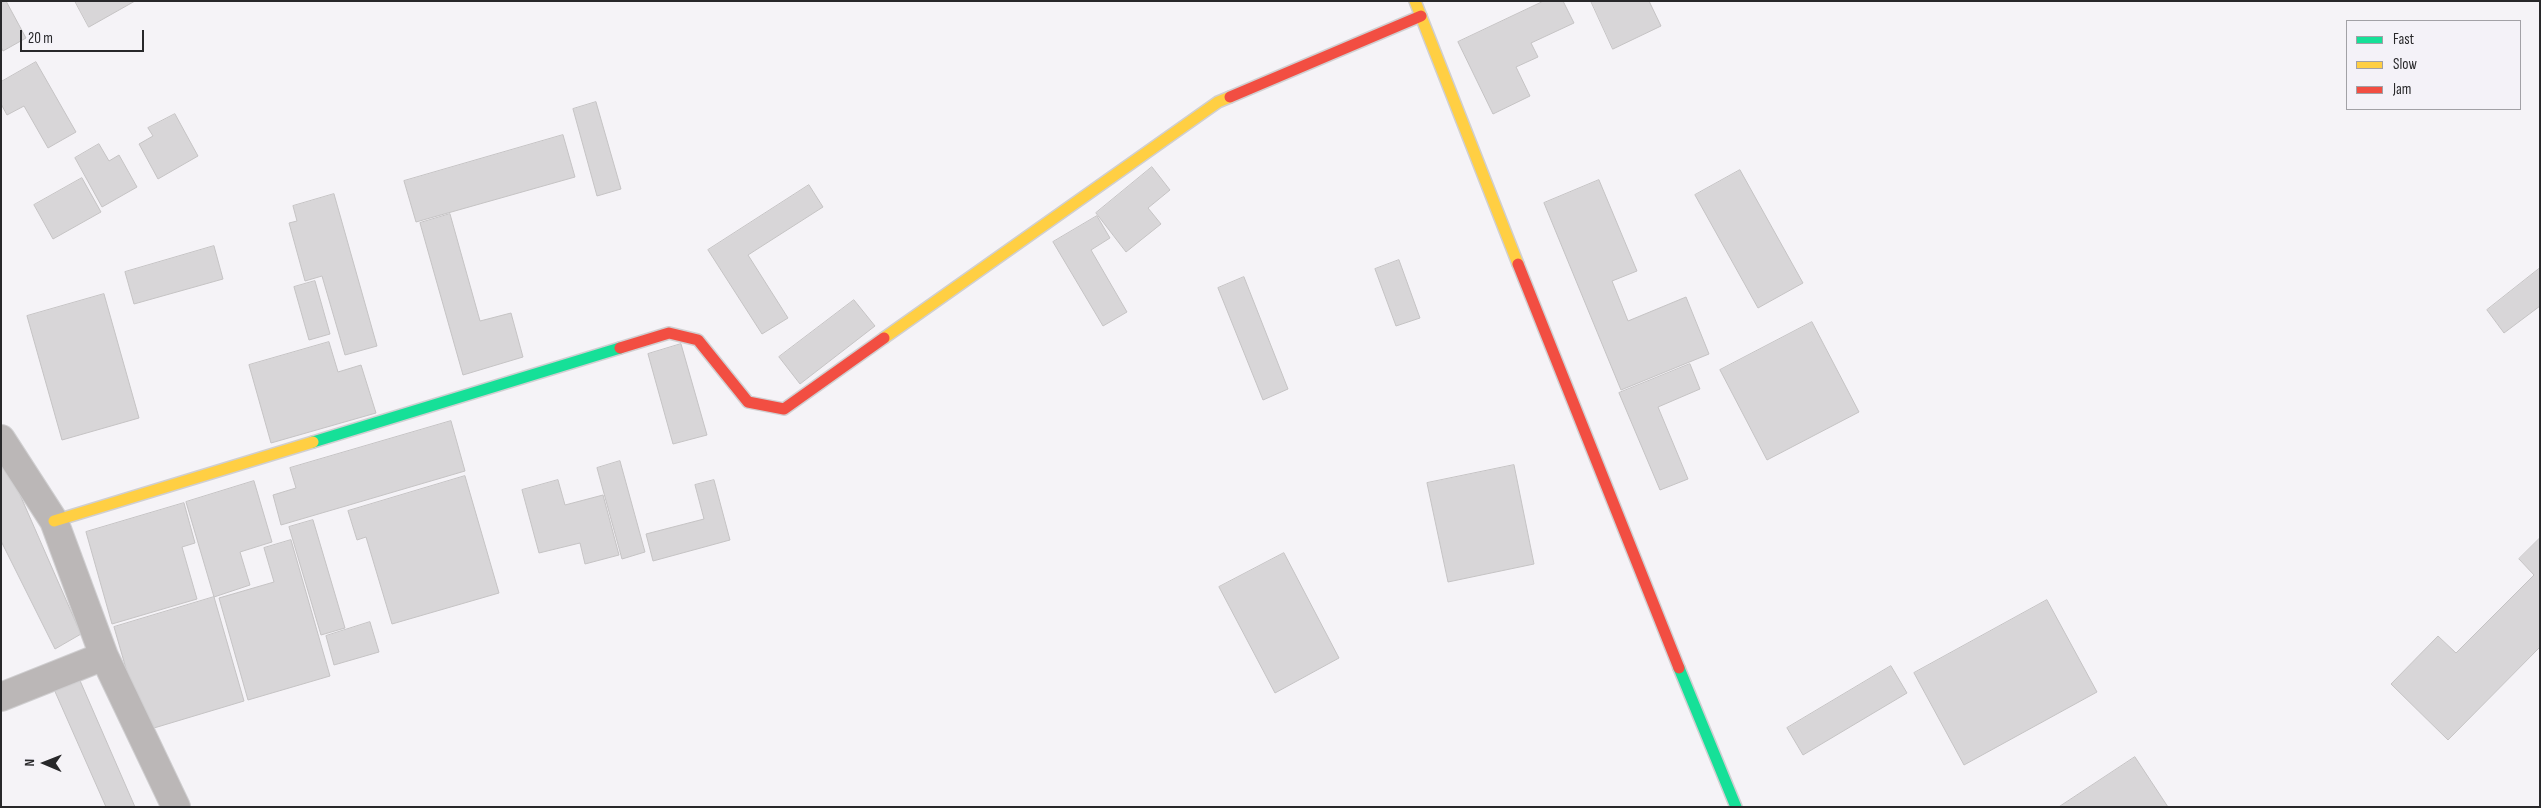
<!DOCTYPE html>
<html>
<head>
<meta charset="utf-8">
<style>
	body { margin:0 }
	#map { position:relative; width:2541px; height:808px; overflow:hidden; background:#f5f3f7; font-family:"Sofia Sans Condensed",sans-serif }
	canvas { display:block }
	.frame { position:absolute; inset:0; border:2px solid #28282a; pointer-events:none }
	.legend { position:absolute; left:2346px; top:20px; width:175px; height:90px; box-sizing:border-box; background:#f4f2f8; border:1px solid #a2a1a6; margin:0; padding:6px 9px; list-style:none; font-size:15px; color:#28282a }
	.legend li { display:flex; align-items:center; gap:10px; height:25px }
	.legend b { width:25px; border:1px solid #a2a1a6 }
	.north { position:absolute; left:20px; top:738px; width:50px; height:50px; -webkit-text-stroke:4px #f4f2f8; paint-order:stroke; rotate:271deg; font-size:14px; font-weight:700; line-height:20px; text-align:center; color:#28282a }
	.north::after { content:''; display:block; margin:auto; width:18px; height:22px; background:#28282a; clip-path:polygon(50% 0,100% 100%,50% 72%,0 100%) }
	.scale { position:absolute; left:20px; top:30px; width:124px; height:22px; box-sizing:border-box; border:2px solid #28282a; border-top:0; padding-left:6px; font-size:15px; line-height:18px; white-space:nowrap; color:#28282a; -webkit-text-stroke:4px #f4f2f8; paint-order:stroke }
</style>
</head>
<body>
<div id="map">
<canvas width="2541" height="808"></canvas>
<div class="frame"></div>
<ul class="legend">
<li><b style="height:6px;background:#16e098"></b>Fast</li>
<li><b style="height:6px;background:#ffcf43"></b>Slow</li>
<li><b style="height:6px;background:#f24e42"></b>Jam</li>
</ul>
<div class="north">N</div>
<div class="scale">20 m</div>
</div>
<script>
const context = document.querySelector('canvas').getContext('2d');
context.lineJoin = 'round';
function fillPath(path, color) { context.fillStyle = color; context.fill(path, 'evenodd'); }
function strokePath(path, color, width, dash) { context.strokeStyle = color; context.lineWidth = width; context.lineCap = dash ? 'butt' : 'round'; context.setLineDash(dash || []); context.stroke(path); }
const building = new Path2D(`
	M1,1h5l20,37 -23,13 -2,-4z
	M75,1h60l-46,26z
	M1544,1h19l11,22 -43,20 7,14 -22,10 14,29 -37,18 -35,-72z
	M1591,1h58l12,25 -48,23z
	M36,62l40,70 -28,16 -24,-42 -17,9 -6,-11v-22z
	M596,102l25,87 -24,7 -24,-87z
	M175,114l23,42 -40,23 -19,-35 14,-8 -5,-8z
	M563,135l12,42 -159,45 -12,-41z
	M99,144l10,17 10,-6 18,32 -35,20 -27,-49z
	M1152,167l18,23 -22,18 13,16 -35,28 -30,-39z
	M1740,170l63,113 -45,25 -63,-113z
	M82,178l19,34 -48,27 -19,-34z
	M1599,180l38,91 -25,10 16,40 58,-24 23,57 -88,36 -77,-187z
	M809,185l14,22 -75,48 40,63 -26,16 -54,-84z
	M334,194l43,152 -32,9 -23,-79 -17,5 -16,-58 8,-2 -4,-15z
	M450,214l30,107 31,-8 12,44 -60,18 -43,-152z
	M1097,216l13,22 -19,12 36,62 -24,14 -50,-84z
	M214,246l9,33 -89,25 -9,-32z
	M1399,260l21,58 -24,8 -21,-57z
	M2540,268v38l-36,27 -17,-23z
	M1244,277l44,112 -25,11 -45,-112z
	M315,281l15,53 -21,6 -15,-53z
	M104,294l35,124 -77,22 -35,-124z
	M854,300l21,26 -75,58 -21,-27z
	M1812,322l47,90 -92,48 -47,-90z
	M329,342l9,30 23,-7 15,48 -105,30 -22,-78z
	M681,344l26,91 -34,9 -25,-90z
	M1690,364l10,25 -42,18 30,72 -28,11 -41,-97z
	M451,421l14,50 -184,54 -8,-30 23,-7 -6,-20z
	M3,456l78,178 -26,15 -54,-108v-84z
	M620,461l25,91 -23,7 -25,-91z
	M1514,465l20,99 -86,18 -21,-99z
	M465,476l34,117 -107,31 -26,-87 -9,3 -9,-29z
	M558,480l7,25 38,-10 16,60 -34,9 -5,-21 -41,10 -17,-63z
	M714,480l16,60 -77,21 -7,-27 58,-15 -9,-34z
	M254,481l18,61 -32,10 10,33 -36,12 -28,-95z
	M184,503l11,40 -13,4 15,52 -85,25 -26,-92z
	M313,520l32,108 -24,7 -32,-108z
	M2540,538v109l-92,93 -57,-56 47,-48 18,17 78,-78 -15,-16z
	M291,540l39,136 -82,24 -29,-102 55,-16 -10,-34z
	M1284,553l55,105 -64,35 -56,-106z
	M214,597l30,104 -100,30 -30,-104z
	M2047,600l50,92 -133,73 -50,-92z
	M370,622l9,30 -45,13 -8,-29z
	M1891,666l16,27 -104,62 -16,-27z
	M78,676l57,131h-29l-53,-120z
	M2135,757l33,50h-109z`);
const street = new Path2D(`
	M1,439l53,82 50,135 72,151
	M1,697l103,-41`);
const fast = new Path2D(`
	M313,442l307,-94
	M1679,668l57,139`);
const slow = new Path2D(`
	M1415,1l103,263
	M884,338l334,-236 12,-5
	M54,521l259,-79`);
const jam = new Path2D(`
	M1230,97l191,-81
	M1518,264l161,404
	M620,348l49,-15 29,7 50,62 36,7 100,-71`);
fillPath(building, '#d8d6d8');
strokePath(building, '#c5c3c4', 1);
strokePath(street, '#d0cfd1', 30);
strokePath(fast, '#d0cfd1', 14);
strokePath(slow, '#d0cfd1', 14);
strokePath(jam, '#d0cfd1', 14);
strokePath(street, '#bbb7b7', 28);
strokePath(fast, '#16e098', 11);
strokePath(slow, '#ffcf43', 11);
strokePath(jam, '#f24e42', 11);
</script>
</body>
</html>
